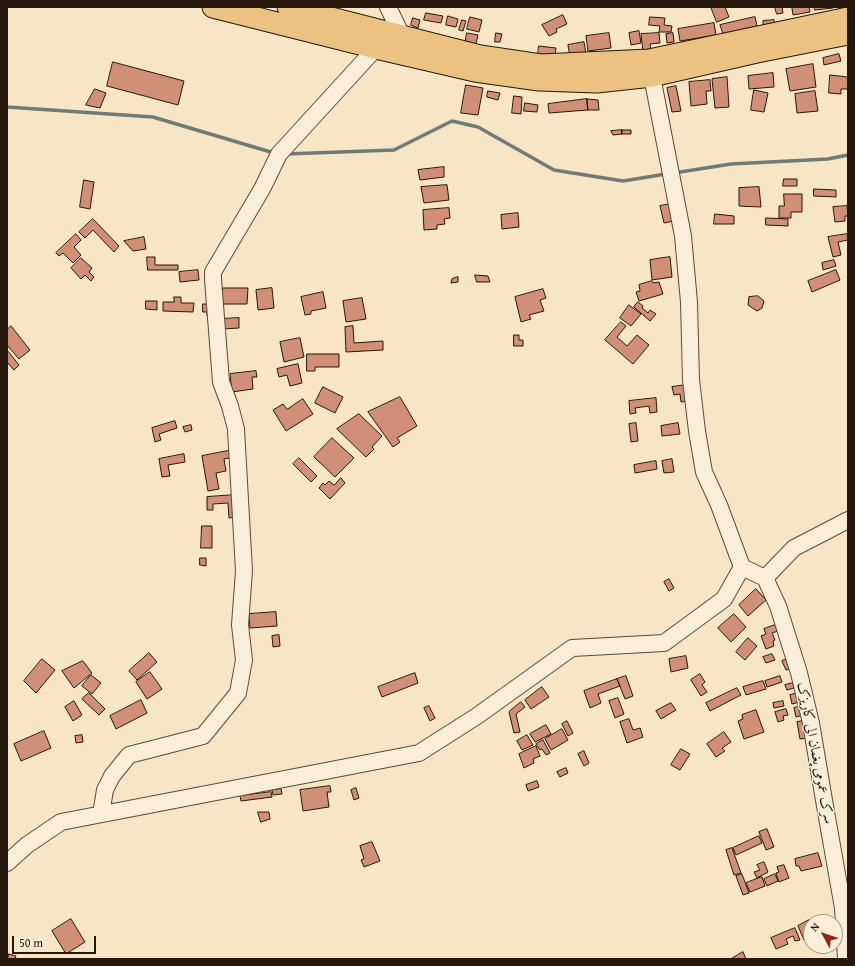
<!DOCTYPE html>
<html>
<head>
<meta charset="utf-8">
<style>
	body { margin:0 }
	#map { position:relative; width:855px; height:966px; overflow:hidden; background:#f8e5c5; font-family:"Gentium Book Plus",serif }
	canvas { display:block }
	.frame { position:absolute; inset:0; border:8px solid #25170b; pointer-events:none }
	.north { position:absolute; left:803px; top:914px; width:40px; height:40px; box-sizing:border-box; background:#faeed9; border:1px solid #a59887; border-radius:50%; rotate:310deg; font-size:11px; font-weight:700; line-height:16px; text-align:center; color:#25170b }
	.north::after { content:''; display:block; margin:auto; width:14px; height:18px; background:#8f2418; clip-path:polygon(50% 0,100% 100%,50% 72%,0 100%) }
	.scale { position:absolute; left:12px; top:936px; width:84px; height:18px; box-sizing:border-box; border:2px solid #25170b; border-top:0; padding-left:5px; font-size:12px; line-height:14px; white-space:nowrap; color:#25170b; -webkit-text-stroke:3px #faeed9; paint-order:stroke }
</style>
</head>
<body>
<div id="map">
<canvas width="855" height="966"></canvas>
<div class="frame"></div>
<div class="north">N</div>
<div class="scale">50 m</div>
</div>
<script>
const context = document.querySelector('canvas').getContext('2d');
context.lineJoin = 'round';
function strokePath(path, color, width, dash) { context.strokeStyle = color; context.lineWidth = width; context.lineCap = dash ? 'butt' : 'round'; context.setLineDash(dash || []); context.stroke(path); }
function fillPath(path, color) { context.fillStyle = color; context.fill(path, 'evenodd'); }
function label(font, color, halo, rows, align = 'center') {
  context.font = font + ' "Gentium Book Plus",Amiri,serif'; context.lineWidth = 3; context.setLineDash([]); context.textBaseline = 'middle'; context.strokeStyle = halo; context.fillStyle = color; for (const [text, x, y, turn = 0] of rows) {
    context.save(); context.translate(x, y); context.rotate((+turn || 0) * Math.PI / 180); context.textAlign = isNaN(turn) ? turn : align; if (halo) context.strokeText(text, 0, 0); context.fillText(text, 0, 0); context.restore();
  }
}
const stream = new Path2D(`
	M7,107l146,10 121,36
	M286,154l108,-4 58,-29 26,6 76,43 69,11 43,-7
	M674,173l57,-9 97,-5 20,-4`);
const building = new Path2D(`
	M711,7h14l4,10 -12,5z
	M775,7h7l1,6 -6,1z
	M809,7l1,5 -17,3 -1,-7z
	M814,7h18l1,1 -18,2z
	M426,13l17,3 -2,7 -17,-3z
	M563,15l4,9 -11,5 1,3 -8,4 -7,-11z
	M448,16l10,3 -2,8 -10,-2z
	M470,17l12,3 -3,12 -12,-3z
	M650,17l15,1 -1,7 8,1 -1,6h-12l1,-6 -11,-1z
	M755,17l2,9 -34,8 -3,-9z
	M413,18l7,2 -2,8 -7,-3z
	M462,20l4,1 -3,10 -4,-1z
	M774,20l1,4 -12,2v-5z
	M714,23l2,12 -36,6 -2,-12z
	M639,31l2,12 -10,2 -2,-12z
	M467,33l11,2 -3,12 -10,-2z
	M496,33l6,1 -2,8h-5z
	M609,33l2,15 -23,3 -2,-15z
	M659,33l1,10 -10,1 1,7 -8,1 -2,-18z
	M673,33l1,9 -7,1 -1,-9z
	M584,42l2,12 -16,3 -2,-12z
	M539,46l17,2 -1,8 -17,-2z
	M839,54l2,7 -17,4 -1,-7z
	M113,62l71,19 -6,24 -71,-19z
	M813,64l3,23 -26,4 -4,-22z
	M773,73l1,14 -25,2 -1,-13z
	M830,75l18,2v12h-7v5l-12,-1z
	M727,77l2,30 -14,1 -3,-29z
	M710,80l1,11h-5l1,13 -16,2 -2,-24z
	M466,85l17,3 -5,27 -17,-2z
	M676,86l5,25 -9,1 -5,-24z
	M95,89l11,4 -6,15 -14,-3z
	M754,90l14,3 -4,19 -13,-2z
	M488,91l12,2 -2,7 -11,-3z
	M815,91l3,20 -21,2 -2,-19z
	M514,96l8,1 -1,17 -9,-1z
	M587,99l1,11 -39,3 -1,-9z
	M587,99l11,1 1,10h-11z
	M525,103l13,2 -1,7 -13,-1z
	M622,130v4l-9,1 -2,-4z
	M622,130h9v4h-9z
	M444,167v10l-24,3 -2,-10z
	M784,179h13v7h-14z
	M84,180l10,2 -4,27 -10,-2z
	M447,185l2,15 -25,3 -3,-16z
	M759,187l2,20 -22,-1v-18z
	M814,189l22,1v7l-22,-1z
	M784,194h18v18h-11v6h-12v-12h5z
	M671,204l3,17 -10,2 -4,-17z
	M847,206l1,10h-3v5l-10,1 -2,-15z
	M449,208l1,10 -6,1 1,5 -8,1v4l-13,1 -1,-20z
	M518,213l1,14 -17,2 -1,-14z
	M715,214l19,2v8h-20z
	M766,218l22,1v7l-22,-1z
	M93,219l26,27 -5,6 -21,-22 -8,8 -6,-6z
	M76,234l5,6 -7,7 7,8 -8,8 -10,-10 -4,3 -3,-3z
	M847,234l1,6 -10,2 3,13 -8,2 -5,-20z
	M144,237l2,12 -13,2 -9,-10z
	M147,257h8v8h23v5h-30z
	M670,257l2,20 -20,3 -2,-20z
	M81,258l11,10 -3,4 5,5 -3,4 -6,-6 -4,4 -10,-11z
	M834,260l2,6 -13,4 -1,-7z
	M198,270l1,10 -19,2 -1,-10z
	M836,270l4,10 -28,12 -4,-11z
	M475,275l13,1 2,6h-13z
	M458,277v5l-7,1 1,-4z
	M652,281l1,2 6,-1 4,12 -24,7 -3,-9 4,-1 -1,-6z
	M220,288h28l-1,16h-27z
	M272,288l2,20 -16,2 -2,-20z
	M543,289l3,9 -6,2 4,11 -15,4 2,4 -10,3 -6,-25z
	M323,292l3,16 -15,3v3l-6,1 -4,-18z
	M758,296l6,5 -2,7 -5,3 -9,-6 1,-8z
	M174,297h7v6h13l-1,9 -30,-1v-9h11z
	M362,298l4,21 -20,3 -3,-21z
	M146,301h11v9l-11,-1z
	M638,302l5,4 -1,2 6,5 2,-3 6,4 -6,7 -16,-14z
	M203,304h10v12h-6v-4h-4z
	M629,305l12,9 -10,12 -11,-8z
	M239,318v10l-17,1 -1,-10z
	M621,322l5,4 -9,11 10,9 10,-11 12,10 -16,19 -28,-24z
	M11,326l19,24 -11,9 -12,-14v-15z
	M353,326l1,17 29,-2v9l-37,2 -1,-25z
	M514,335h5v5h4v6h-9z
	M300,338l4,19 -20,5 -4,-20z
	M7,350l12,15 -5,5 -7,-8z
	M307,354h32v13h-24v4h-8z
	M298,364l4,19 -12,3 -3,-11 -8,2 -2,-8z
	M256,371l1,6h-5l1,12 -21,3 -2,-18z
	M686,385l3,16 -8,1 -1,-8 -6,1 -2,-8z
	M323,387l20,10 -8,16 -20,-10z
	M400,397l17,29 -20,12 3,4 -7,5 -25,-35z
	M656,398l1,14 -7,1 -1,-7 -14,2 1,5 -6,1 -1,-13z
	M303,399l10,15 -27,17 -13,-21 10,-6 4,5z
	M359,414l23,22 -10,11 2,2 -8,8 -29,-28z
	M175,421l2,7 -18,6 2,6 -6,2 -3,-14z
	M636,423l2,18 -7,1 -2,-18z
	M678,423l2,11 -18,2 -1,-10z
	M191,425l1,5 -7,2 -2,-5z
	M332,438l22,20 -19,19 -21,-20z
	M233,450l1,7 -10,2 2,12 -10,2 3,16 -11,2 -6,-35z
	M184,454l1,8 -17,3 2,11 -8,1 -3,-18z
	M299,458l18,18 -6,6 -18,-18z
	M672,459l2,13 -10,1 -2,-12z
	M656,461l1,8 -22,4 -1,-8z
	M341,478l4,5 -15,16 -11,-11 4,-5 2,2 4,-4 5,4z
	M235,495l1,22 -7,1 -1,-15 -15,1v6h-6v-13z
	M202,526h10v22h-11z
	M200,558h6v8l-6,-1z
	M669,579l5,9 -5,3 -5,-9z
	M756,589l10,11 -18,16 -9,-11z
	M276,612l1,14 -27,2 -1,-14z
	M734,614l12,13 -15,15 -13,-14z
	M775,625l3,6 -6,2 3,7 -2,1 1,5 -8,3 -5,-13 5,-2 -2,-5z
	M279,635l1,11 -7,1 -1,-11z
	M748,638l9,8 -12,14 -9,-8z
	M149,653l8,9 -20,18 -8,-9z
	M772,654l3,6 -9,3 -3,-6z
	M686,656l2,12 -17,4 -2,-13z
	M42,659l13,11 -19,23 -12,-12z
	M787,659l3,10 -4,1 -4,-9z
	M83,661l9,12 -18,15 -12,-17z
	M150,672l12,17 -15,10 -11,-17z
	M415,673l3,10 -36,14 -4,-10z
	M700,674l5,8 -3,3 5,7 -6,4 -10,-16z
	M91,675l10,8 -9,11 -10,-8z
	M626,676l7,20 -8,3 -8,-20z
	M780,676l2,6 -15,5 -2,-6z
	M617,679l3,7 -22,8 3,9 -11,5 -6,-17z
	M763,681l3,8 -20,6 -3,-8z
	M793,683l1,5 -7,2 -2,-5z
	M542,687l7,10 -18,12 -6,-9z
	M737,688l4,7 -31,16 -4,-8z
	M89,693l16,16 -6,6 -17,-16z
	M798,693l2,9 -8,2 -2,-9z
	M618,698l6,16 -9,4 -6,-17z
	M141,700l6,13 -31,16 -6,-13z
	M74,701l8,14 -9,6 -8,-14z
	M783,701l1,5 -10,2 -1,-5z
	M521,702l4,5 -9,7 4,18 -6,1 -5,-21z
	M671,703l5,7 -15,9 -5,-8z
	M429,706l6,12 -5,3 -6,-13z
	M801,706l2,9 -7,2 -2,-9z
	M786,709l2,6 -5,1 1,4 -6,2 -3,-10z
	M756,710l8,22 -20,7 -6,-18 5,-2 -1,-4z
	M629,719l4,11 7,-2 3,9 -16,6 -7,-21z
	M567,721l6,12 -5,3 -6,-12z
	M803,721l4,17 -7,1 -3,-17z
	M546,725l5,9 -16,8 -5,-8z
	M562,729l6,11 -17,10 -6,-11z
	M44,731l7,17 -30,13 -7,-17z
	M724,732l7,10 -9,6 3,3 -9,6 -9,-13z
	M82,735l1,7 -7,1 -1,-7z
	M527,735l6,10 -11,5 -5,-9z
	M543,740l7,13 -4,2 -4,-6 -2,1 -4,-6z
	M536,746l4,10 -7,3 1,4 -10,5 -5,-14z
	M681,749l9,5 -10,16 -9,-5z
	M584,751l5,12 -5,3 -6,-12z
	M566,768l2,5 -8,4 -3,-5z
	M537,781l2,6 -11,4 -2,-6z
	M330,786l1,6h-4l2,15 -26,4 -3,-21z
	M356,788l3,10 -5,2 -3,-10z
	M281,789l1,5 -9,1 -1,-5z
	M271,792l1,5 -31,4 -1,-5z
	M258,812h11l1,7 -9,3z
	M767,829l7,18 -8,3 -7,-18z
	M759,836l3,7 -26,12 -3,-7z
	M372,842l8,19 -16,6 -3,-7 3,-1 -4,-13z
	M732,848l9,25 -7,2 -8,-25z
	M818,853l4,13 -21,5 -2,-5h-3l-1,-7z
	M764,862l4,10 -11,6 -3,-6 6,-2 -3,-5z
	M784,865l5,13 -10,4 -3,-9 3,-1 -2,-5z
	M742,874l7,19 -6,2 -7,-19z
	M775,874l3,7 -11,5 -3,-7z
	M762,877l3,9 -15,6 -4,-9z
	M71,919l14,23 -19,12 -14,-23z
	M809,920l2,4v13l-7,3 -6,-14z
	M795,928l5,12 -5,1 -2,-5 -7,3 2,5 -12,5 -5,-11z
	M743,952l3,7h-15z
	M9,954l7,2 -1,3h-7z`);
const minor = new Path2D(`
	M388,7l14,29
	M742,567l23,11 13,28 21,67 12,50 14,83 18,102 3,51
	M765,578l29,-30 54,-28
	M101,814l4,-24 7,-14 17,-21 74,-19 35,-43 6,-33 -4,-35 4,-54 -8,-142 -6,-23 -9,-24 -8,-103v-7l49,-83 17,-35 97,-106
	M7,863l20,-18 34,-23 358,-69 58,-37 95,-68 92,-5 60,-44 18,-32 -23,-62 -15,-33 -7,-41 -6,-51 -2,-78 -6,-66 -33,-170`);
const major = new Path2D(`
	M213,7l163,41 99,23 64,9 58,2 55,-6 105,-24 91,-18
	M288,7l192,49 61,9 108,-5 199,-42`);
const streetNames = [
	["سرک عمومی پغمان الی کاریزک",815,753,79]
];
strokePath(stream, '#6f7b76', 3.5);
fillPath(building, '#d08f76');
strokePath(building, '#25170b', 1);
strokePath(minor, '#5a4a3a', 18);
strokePath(major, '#25170b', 23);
strokePath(minor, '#faeed9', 16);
strokePath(major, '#ecc282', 21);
label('14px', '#25170b', '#faeed9', streetNames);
</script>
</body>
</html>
